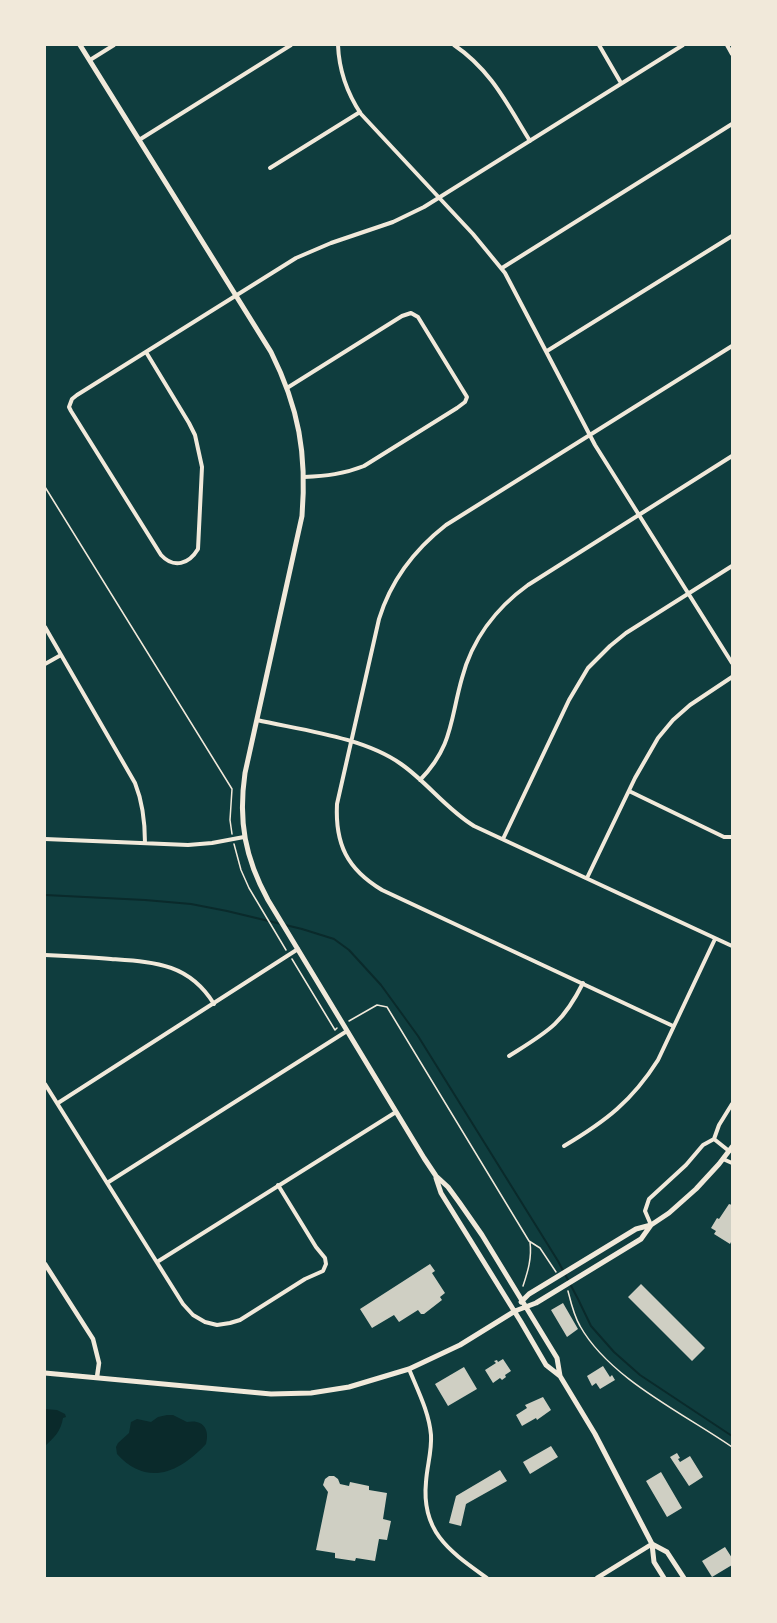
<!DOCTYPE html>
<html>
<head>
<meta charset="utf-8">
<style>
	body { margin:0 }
	#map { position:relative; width:777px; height:1623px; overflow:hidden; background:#0f3d3e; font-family:"Noto Sans",sans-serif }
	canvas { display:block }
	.frame { position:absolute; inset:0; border:46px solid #f1e9da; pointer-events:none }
</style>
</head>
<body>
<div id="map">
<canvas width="777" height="1623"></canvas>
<div class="frame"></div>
</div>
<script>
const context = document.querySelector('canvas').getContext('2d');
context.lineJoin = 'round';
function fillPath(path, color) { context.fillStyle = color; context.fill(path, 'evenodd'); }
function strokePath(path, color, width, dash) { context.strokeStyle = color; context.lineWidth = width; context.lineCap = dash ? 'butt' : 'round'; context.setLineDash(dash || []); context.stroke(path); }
const water = new Path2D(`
	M45,1409l12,1 8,4 1,3 -3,1c-2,13 -9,20 -18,28z
	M167,1415h6l14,7c16,-3 23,7 19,22 -27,29 -59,43 -89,10l-1,-7 2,-4 11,-10 2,-11 6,-3 14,3 7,-5z`);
const stream = new Path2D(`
	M45,895l100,5 46,4 36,7 75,18 32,10 15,11 32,35 37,51 140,225 20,38 13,27 23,26 26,23 92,61`);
const building = new Path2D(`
	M729,1204l3,1v35l-2,4 -16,-10 2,-3 -5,-3 6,-10 2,1z
	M430,1264l5,7 -3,2 13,20 -5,4 2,3 -18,14h-3l-3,-4 -19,12 -5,-7 -22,13 -12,-19z
	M641,1284l64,64 -13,13 -64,-64z
	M563,1303l15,26 -11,8 -16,-27z
	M503,1359l8,12 -6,4 1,2 -4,3 -2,-2 -7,5 -8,-13 11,-7 -2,-2 3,-1 1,2z
	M603,1366l7,11 2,-2 3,5 -15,9 -4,-6 -4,3 -5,-10z
	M464,1367l13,22 -29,17 -13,-22z
	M543,1397l8,13 -14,10 -1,-2 -14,8 -6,-11 11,-7 -2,-3z
	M551,1446l7,11 -28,17 -7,-12z
	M677,1453l3,5 -2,1 2,3 10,-6 13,21 -14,9 -19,-29z
	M500,1470l7,11 -41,23 -5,22 -12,-3 7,-27z
	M661,1472l21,36 -15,9 -21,-36z
	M329,1476h5l4,3 2,5 9,2 1,-4 19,4v4l18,3 -4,26 8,2 -4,19 -8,-1 -4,22 -19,-3 -1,3 -20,-3v-5l-19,-3 12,-58 -5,-7 2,-6z
	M725,1547l7,11v7l-20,12 -10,-16z`);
const path = new Path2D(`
	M45,487l187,302 -2,31 2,14
	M234,844l7,26 8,18 37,62
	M292,959l43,71 2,-2
	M349,1021l28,-16 10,2 142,234 11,7 16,24
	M523,1286c5,-15 9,-28 7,-44
	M568,1291c3,12 6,25 12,35 30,53 103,87 152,121`);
const minor = new Path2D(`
	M338,45c1,25 9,48 23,69l112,120 32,39 90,172 137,218
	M454,45c37,25 53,59 76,96
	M599,45l22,38
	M727,45l5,9
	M90,60l24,-15
	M139,140l152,-95
	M270,168l90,-56
	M502,268l230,-144
	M547,351l185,-115
	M146,352l43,71 6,12 7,32 -4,82c-9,15 -24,20 -37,6l-90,-144 -2,-4 3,-8 5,-4 219,-137 35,-15 62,-21 31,-15 259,-162
	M287,388l115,-72 9,-3 7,4 49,80 -2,5 -8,6 -93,58c-20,8 -38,10 -60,11
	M45,627l90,156c8,20 10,39 10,60
	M45,664l16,-9
	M257,720c44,10 106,17 144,44 26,18 45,45 73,62l258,120
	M420,780c33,-34 30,-60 42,-102 10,-38 34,-70 66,-93l204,-129
	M629,791l95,46h8
	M45,839l143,6 24,-2 32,-6
	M503,839l66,-139 19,-32 22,-22 16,-13 106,-67
	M587,878l48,-100 23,-40 15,-18 17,-15 42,-28
	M45,955c22,1 44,2 66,4 43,3 78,4 103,45
	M673,1026l-291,-136c-35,-21 -47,-46 -45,-86l42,-185c12,-39 35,-69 67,-94l286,-179
	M509,1056c38,-24 53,-31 74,-73
	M45,1084l138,220 10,11 12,7 12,3 13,-2 10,-3 65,-41 18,-8 3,-7 -1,-6 -9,-11 -38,-62
	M58,1103l240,-154
	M714,1139l15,12
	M564,1146c42,-25 68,-45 94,-86l57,-121
	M723,1159l9,4
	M107,1183l240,-152
	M651,1225l-6,-14 4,-12 37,-34 17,-20 11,-6 5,-14 13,-21
	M157,1262l239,-150
	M409,1369c9,22 20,43 22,66 1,16 -4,31 -5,47 -5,51 25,70 61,96`);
const tertiary = new Path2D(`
	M45,1264l48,75 6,24 -2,14
	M597,1578l55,-34`);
const secondary = new Path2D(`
	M80,45l191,307c28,56 36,102 31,164l-57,257c-7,48 0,85 23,127l156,258 12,18 12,11 11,15 23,33 75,123 3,18
	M436,1178l5,15 80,129 25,43 14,11 35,58 57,110 2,18 10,16
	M521,1302l8,-8 107,-65 15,-4 18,-12 27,-24 23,-25 13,-17
	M45,1373l226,21 40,-1 38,-6 60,-18 51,-24 55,-34 21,-8 105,-64 10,-14
	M652,1544l15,8 17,26`);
fillPath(water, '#0a2a2b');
strokePath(stream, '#0a2a2b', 2);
fillPath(building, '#cfcfc3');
strokePath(path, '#f1e9da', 1.5);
strokePath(minor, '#f1e9da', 4);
strokePath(tertiary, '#f1e9da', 4.5);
strokePath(secondary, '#f1e9da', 5);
</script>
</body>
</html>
